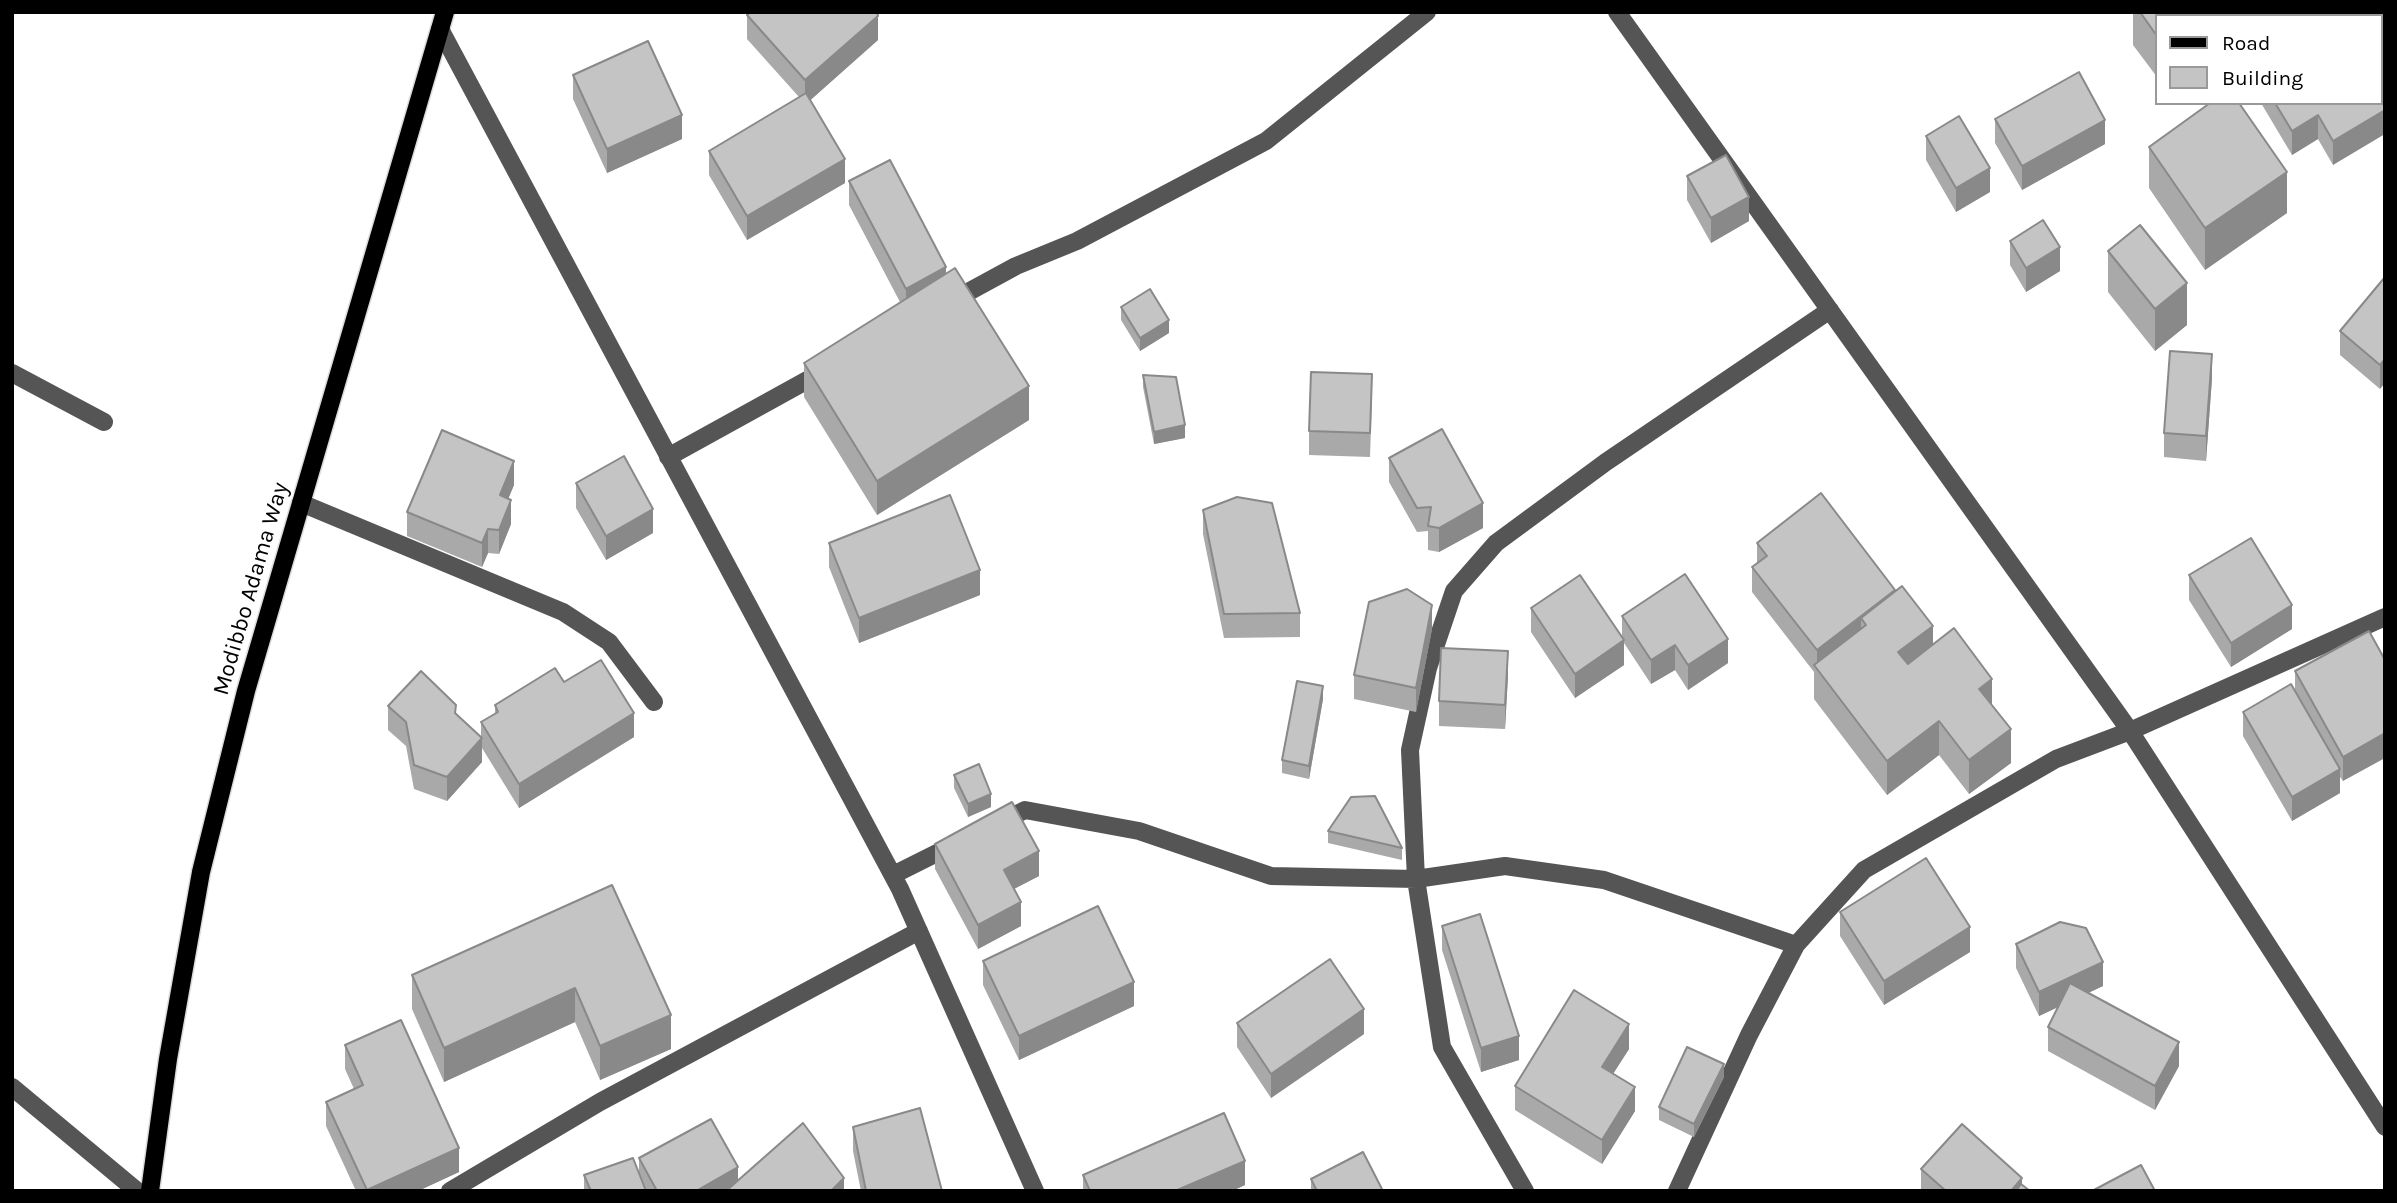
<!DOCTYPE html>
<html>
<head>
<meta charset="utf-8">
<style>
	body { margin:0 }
	#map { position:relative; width:2397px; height:1203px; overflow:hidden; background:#fff; font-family:Karla,sans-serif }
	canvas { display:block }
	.frame { position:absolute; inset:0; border:14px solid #000; pointer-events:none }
	.legend { position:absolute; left:2155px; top:14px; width:228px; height:91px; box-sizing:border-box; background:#fff; border:2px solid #999; margin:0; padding:9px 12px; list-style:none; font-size:21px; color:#000 }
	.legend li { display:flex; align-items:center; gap:14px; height:35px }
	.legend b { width:35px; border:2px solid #999 }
</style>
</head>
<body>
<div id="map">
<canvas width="2397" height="1203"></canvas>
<div class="frame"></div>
<ul class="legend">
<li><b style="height:9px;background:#000"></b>Road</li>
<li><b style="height:19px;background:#c4c4c4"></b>Building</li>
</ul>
</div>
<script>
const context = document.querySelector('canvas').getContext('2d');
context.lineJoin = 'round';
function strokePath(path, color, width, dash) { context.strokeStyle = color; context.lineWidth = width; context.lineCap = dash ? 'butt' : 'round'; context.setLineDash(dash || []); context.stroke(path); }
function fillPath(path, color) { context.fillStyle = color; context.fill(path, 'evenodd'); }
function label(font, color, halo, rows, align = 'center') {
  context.font = font + ' Karla,sans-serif'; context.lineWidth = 5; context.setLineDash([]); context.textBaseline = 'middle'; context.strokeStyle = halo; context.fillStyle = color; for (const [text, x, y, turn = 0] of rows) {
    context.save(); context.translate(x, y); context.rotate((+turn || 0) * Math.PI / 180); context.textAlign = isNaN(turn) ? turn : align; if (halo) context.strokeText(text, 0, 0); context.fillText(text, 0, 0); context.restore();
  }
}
const minor = new Path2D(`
	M1617,12l513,719 255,396
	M440,29l460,860 135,302
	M948,303l68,-37 61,-25 189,-100 161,-129
	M12,373l92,49
	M668,457l154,-85
	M301,503l262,109 46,30 45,60
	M999,823l26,-13 114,21 132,45 145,3 89,-13 99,14 192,65
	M893,875l62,-31
	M12,1087l125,104
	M450,1191l150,-89 319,-171
	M1525,1191l-83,-144 -26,-168 -6,-129 18,-82 26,-77 42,-48 110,-81 224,-152
	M1677,1191l72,-156 47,-90 68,-75 192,-111 74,-28 255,-114`);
const major = new Path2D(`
	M150,1191l18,-132 33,-187 45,-181 199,-679`);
const wall = new Path2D(`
	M2133,12h133l-4,4h-105v61l-24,-32z
	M747,15l131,25 -68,60 35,83 -98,57 -38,-65v-24l90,-54 -52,-58z
	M573,75l109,64 -75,34 -34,-74z
	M2261,103h120l-48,62 -15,-26 -26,16z
	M1995,119l110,25 -83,46 -27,-47z
	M1926,136l64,56 -34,20 -30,-52z
	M2149,147l138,66 -82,57 -56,-82z
	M1687,176l62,45 -38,22 -24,-43z
	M849,181l97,92 83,147 -152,95 -73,-118v-34l96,-61 -51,-97z
	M2010,241l50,30 -34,21 -16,-27z
	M2108,251l79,74 -32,26 -47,-59z
	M2385,277l-5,112 -40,-34v-24z
	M1121,307l48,26 -29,18 -19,-31z
	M1143,375l42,63 -31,6 -11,-57z
	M2212,378l-6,83 -42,-4v-24z
	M2384,385h1v26l-1,-1z
	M1372,398l-2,59 -61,-2v-24z
	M1389,458l94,70 -44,24 -11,-2v-19l-11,1 -28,-50z
	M576,483l77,50 -47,27 -30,-52z
	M514,485l-6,13 3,26 -12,30 -11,-1 -6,14 -75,-31v-24z
	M1203,510l97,103v24l-76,1 -21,-104z
	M829,543l151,52 -121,48 -30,-76z
	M1757,543l138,49 38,53 59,61 19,57 -42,31 -30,-39 -52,40 -73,-96v-27l-62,-80v-25l5,-4z
	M2189,575l103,54 -61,38 -42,-67z
	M1531,608l91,29v-21l106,47 -40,27 -13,-20 -24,14 -27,-41v22l-49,33 -44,-66z
	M1432,629l-16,83 -62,-13v-24z
	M2369,631l-26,150 -3,-4v16l-48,28 -49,-85v-24l52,-21v-20z
	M1508,675l-3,54 -66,-3v-25z
	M564,682l70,55 -115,71 -37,-60v14l-35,39 -33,-12 -8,-43 -18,-16v-24l93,31v-15l14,-8v-9z
	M1323,699l-14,80 -27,-6v-13z
	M954,775l37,32 -23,10 -14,-29z
	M1328,831l74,17v12l-74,-17z
	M935,844l104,32 -25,13 7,37 -43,23 -43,-80z
	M612,885l59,164 -71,31 -25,-58 -131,60 -32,-73v-34z
	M1840,912l130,40 -86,53 -44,-69z
	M1442,926l77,134 -38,12 -39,-122z
	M2016,944l87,42 -15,7 91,73 -24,44 -107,-59v-24l10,-20 -19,9 -23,-48z
	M983,961l151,45 -115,54 -36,-75z
	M1237,1023l127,11 -93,64 -34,-51z
	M345,1045l114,127 -41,19h-62l-30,-65v-24l28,-13 -9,-20z
	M1629,1049l-16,25 22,37 -33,53 -87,-54v-24z
	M1724,1077l-30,60 -35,-17v-13z
	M853,1127l89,64h-81l-8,-40z
	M639,1158l99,22 106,11h-260v-16l55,-4z
	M1921,1169l101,17 8,5h-109z
	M1083,1175l162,10 -13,6h-149z
	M1311,1179l72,12h-72z`);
const shadedWall = new Path2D(`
	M2210,12h56l-4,4h-57z
	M878,16v24l-73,65v-25z
	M2385,110v24l-52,31v-24z
	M682,115v24l-75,34v-24z
	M2318,115v24l-26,16v-24z
	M2105,120v24l-83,46v-24z
	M845,159v24l-98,57v-24z
	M1990,168v24l-34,20v-24z
	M2287,172v41l-82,57v-42z
	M1749,197v24l-38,22v-25z
	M2060,247v24l-34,21v-24z
	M946,267v25l-40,21v-24z
	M2187,283v42l-32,26v-42z
	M1169,320v13l-29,18v-13z
	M2212,354v24l-6,83v-25z
	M2385,359v24l-5,6v-24z
	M1029,386v34l-152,95v-34z
	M1185,425v13l-31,6v-12z
	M514,461v24l-14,34v-24z
	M511,500v24l-12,30v-24z
	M1483,503v25l-44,24v-24z
	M653,509v24l-47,27v-24z
	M488,529v24l-6,14v-24z
	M980,570v25l-121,48v-25z
	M1895,590v24l-34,4v23l-44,27v-18z
	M1432,605v24l-16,83v-24z
	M2292,605v24l-61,38v-24z
	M1933,626v34l-35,26v-34z
	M1728,639v24l-40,27v-25z
	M1624,640v25l-49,33v-24z
	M1675,645v25l-24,14v-24z
	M1508,651v24l-3,54v-24z
	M1992,679v34l-13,-24z
	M1323,686v13l-14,80v-13z
	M634,713v24l-115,71v-24z
	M1939,721v34l-52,40v-34z
	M2011,729v34l-42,31v-34z
	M2385,733v25l-42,23v-24z
	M482,738v24l-35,39v-24z
	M2340,769v24l-48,28v-24z
	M991,794v13l-23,10v-13z
	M1039,851v25l-35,18v-24z
	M1021,902v24l-43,23v-24z
	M1970,927v25l-86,53v-24z
	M2103,962v24l-64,30v-24z
	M1134,982v24l-115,54v-24z
	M575,988v34l-131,60v-34z
	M1364,1009v25l-93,64v-24z
	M671,1015v34l-71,31v-34z
	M1629,1024v25l-27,42v-24z
	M1519,1036v24l-38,12v-24z
	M2179,1042v24l-24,44v-24z
	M1724,1064v13l-30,60v-13z
	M1635,1087v24l-33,53v-24z
	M459,1148v24l-41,19h-51z
	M1245,1161v24l-13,6h-57z
	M738,1167v24h-42z
	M844,1178v13h-13z
	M2022,1178v13h-11z`);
const building = new Path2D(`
	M750,12h127l1,4 -73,64 -58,-65z
	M2140,12h70l-5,4h-48v20z
	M2297,12h11l2,4h-19z
	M2337,12h16l2,4h-24z
	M648,41l34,74 -75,34 -34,-74z
	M2381,60l4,6v44l-52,31 -15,-26 -26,16 -17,-28h106z
	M2079,72l26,48 -83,46 -27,-47z
	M806,93l39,66 -98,57 -38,-65z
	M2210,103h29l48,69 -82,56 -56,-81z
	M1959,116l31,52 -34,20 -30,-52z
	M1726,155l23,42 -38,21 -24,-42z
	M890,160l56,107 -40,22 -57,-108z
	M2043,220l17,27 -34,21 -16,-27z
	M2140,225l47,58 -32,26 -47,-58z
	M955,268l74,118 -152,95 -73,-118z
	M2385,277v82l-5,6 -40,-34z
	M1150,289l19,31 -29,18 -19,-31z
	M2170,351l42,3 -6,82 -42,-3z
	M1311,372l61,2 -2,59 -61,-2z
	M1143,375l33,2 9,48 -31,7z
	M1442,429l41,74 -44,25 -11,-2 3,-19 -14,1 -28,-50z
	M442,430l72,31 -14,34 11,5 -12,30 -11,-1 -6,14 -75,-31z
	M624,456l29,53 -47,27 -30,-53z
	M1821,493l74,97 -78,60 -65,-83 15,-11 -10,-13z
	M950,495l30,75 -121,48 -30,-75z
	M1237,497l35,6 28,110 -76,1 -21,-104z
	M2251,538l41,67 -61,38 -42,-68z
	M1685,574l43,65 -40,26 -13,-20 -24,15 -29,-44z
	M1580,575l44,65 -49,34 -44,-66z
	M1902,586l31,40 -35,26 10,12 46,-36 38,51 -13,10 32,40 -42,31 -30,-39 -52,40 -73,-96 52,-40 -5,-7z
	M1407,589l25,16 -16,83 -62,-13 15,-73z
	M2369,631l16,29v73l-42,24 -48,-86z
	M1441,648l67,3 -3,54 -66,-4z
	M601,660l33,53 -115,71 -38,-62 17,-10 -3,-7 60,-37 9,14z
	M421,671l35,34 -1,8 27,25 -35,39 -33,-12 -8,-43 -18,-16z
	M1297,681l26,5 -14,80 -27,-6z
	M2291,684l49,85 -48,28 -49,-85z
	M979,764l12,30 -23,10 -14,-29z
	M1375,796l27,52 -74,-17 23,-34z
	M1012,802l27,49 -35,19 17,32 -43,23 -43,-81z
	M1926,858l44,69 -86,54 -44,-69z
	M612,885l59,130 -71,31 -25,-58 -131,60 -32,-73z
	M1098,906l36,76 -115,54 -36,-75z
	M1480,914l39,122 -38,12 -39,-122z
	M2060,922l26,6 17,34 -64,30 -23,-48z
	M1330,959l34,50 -93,65 -34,-51z
	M2070,983l109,59 -24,44 -107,-59z
	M1574,990l55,34 -27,43 33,20 -33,53 -87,-54z
	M401,1020l58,128 -92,42 -41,-88 37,-17 -18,-40z
	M1687,1047l37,17 -30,60 -35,-17z
	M920,1108l22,83h-76l-13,-64z
	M1224,1113l21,48 -70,30h-85l-7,-16z
	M711,1119l27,48 -42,24h-39l-18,-33z
	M803,1123l41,55 -13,13h-105z
	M1962,1124l60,54 -11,13h-65l-25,-22z
	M1363,1152l20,39h-66l-6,-12z
	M633,1158l13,33h-55l-7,-16z
	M2141,1165l14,26h-63z
	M2021,1184l9,7h-14z`);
const streetNames = [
	["Modibbo Adama Way",251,589,-74]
];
strokePath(major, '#dbdbdb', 21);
strokePath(minor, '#555', 18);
strokePath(major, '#000', 18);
fillPath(wall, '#a9a9a9');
fillPath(shadedWall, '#898989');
fillPath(building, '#c4c4c4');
strokePath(building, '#898989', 2);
label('23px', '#000', '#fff', streetNames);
</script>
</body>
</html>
